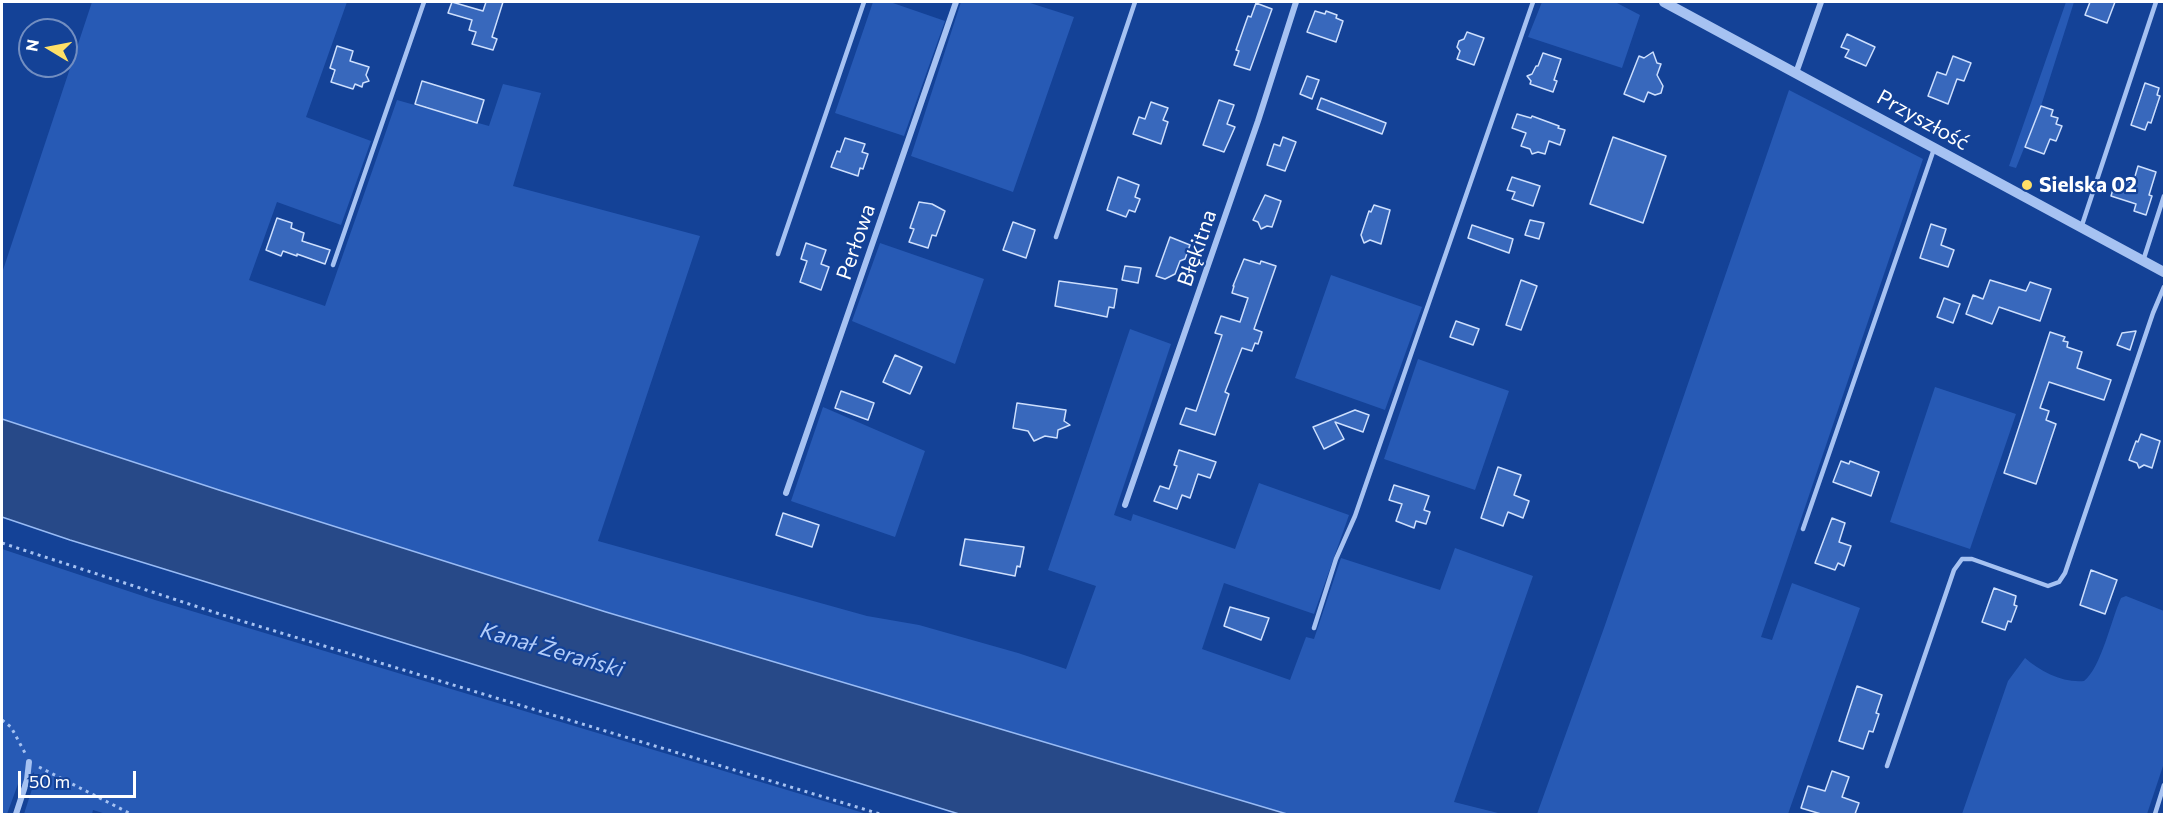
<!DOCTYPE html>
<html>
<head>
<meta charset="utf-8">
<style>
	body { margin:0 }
	#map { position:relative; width:2166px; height:816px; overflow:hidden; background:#144297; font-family:Commissioner,sans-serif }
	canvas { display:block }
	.frame { position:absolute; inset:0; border:3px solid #fff; pointer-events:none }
	.north { position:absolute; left:18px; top:18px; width:60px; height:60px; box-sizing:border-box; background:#144297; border:2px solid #728ec1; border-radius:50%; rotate:280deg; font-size:16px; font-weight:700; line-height:24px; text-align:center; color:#fff }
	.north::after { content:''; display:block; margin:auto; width:21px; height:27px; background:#ffe067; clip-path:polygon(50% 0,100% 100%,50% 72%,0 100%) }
	.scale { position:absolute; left:18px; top:771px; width:118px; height:27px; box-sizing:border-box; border:3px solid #fff; border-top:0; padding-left:8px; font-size:18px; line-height:21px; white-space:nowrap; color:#fff; -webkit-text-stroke:4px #144297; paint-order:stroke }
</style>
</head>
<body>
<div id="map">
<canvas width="2166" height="816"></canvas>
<div class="frame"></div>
<div class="north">N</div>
<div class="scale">50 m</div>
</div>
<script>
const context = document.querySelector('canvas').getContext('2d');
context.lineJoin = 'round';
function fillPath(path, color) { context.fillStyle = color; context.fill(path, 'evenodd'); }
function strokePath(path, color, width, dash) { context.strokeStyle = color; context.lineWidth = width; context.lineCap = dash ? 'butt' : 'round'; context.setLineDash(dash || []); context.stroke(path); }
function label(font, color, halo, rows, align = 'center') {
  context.font = font + ' Commissioner,sans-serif'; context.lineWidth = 4.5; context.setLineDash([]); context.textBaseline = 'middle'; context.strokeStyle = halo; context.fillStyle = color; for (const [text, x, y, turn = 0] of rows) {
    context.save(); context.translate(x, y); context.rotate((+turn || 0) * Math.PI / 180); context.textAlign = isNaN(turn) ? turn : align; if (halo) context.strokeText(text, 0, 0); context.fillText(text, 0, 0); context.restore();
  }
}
const green = new Path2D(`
	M92,2h255l-41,115 65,24 -30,84 -64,-23 -28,78 76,26 72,-206 92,26 14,-42 38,9 -28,93 187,50 -102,305 269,75 52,9 99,28 48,16 30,-83 -48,-16 82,-241 41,15 -57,171 17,6 2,-7 102,35 24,-66 90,32 -35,99 -90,-31 -22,66 88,31 16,-43 8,2 27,-81 99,32 15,-42 78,28 -79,226 48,12h-215l-681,-202 -387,-122 -217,-71v-146z
	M873,2h17l55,19 -41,115 -69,-23z
	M961,2h66l47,15 -61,175 -102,-36z
	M1542,2h73l25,13 -18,53 -94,-31z
	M2066,2h8l-33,104 -25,62 -7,-2z
	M1789,90l134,69 -162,478 11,3 20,-57 68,25 -72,206h-251l67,-186z
	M880,243l104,36 -29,85 -103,-43z
	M1331,275l91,32 -37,103 -90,-32z
	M1418,359l91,32 -34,99 -91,-31z
	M1935,387l81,27 -46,135 -80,-27z
	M823,407l102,44 -30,86 -104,-36z
	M2,549l153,51 712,214h-761l-13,-4 -1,4h-68l8,-25 -14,-5 -11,30h-5z
	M2126,596l38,15v152l-17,51h-185l46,-133 17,-23c16,14 38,25 59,23 17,-13 27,-61 37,-83z`);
const water = new Path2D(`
	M2,419l217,71 387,122 681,202h-328l-889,-274 -68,-23z`);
const building = new Path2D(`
	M452,2l31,9 3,-9h17l-11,35 5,2 -4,11 -21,-6 4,-12 -7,-2 3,-10 -24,-7z
	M2090,2h25l-8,21 -22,-8z
	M1256,3l16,6 -22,61 -16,-5 5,-14 -3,-1 12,-34 3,1z
	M1315,11l10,3 1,-3 11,4 -1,3 7,3 -7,21 -29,-10z
	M1467,32l17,6 -10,27 -17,-6 3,-8 -3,-4 2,-6 5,-2z
	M1847,34l28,13 -9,19 -21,-9 4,-7 -8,-3z
	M337,46l16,5 -3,10 19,6 -3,8 3,6 -6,2 -1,4 -7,-3 -2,5 -22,-7 4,-12 -5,-2z
	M1653,52l4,11 4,1 -4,11 6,11 -2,7 -6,2 -7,-3 -4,10 -20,-8 15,-38 5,2z
	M1543,53l18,6 -7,21 3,1 -4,11 -23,-8 1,-3 -4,-5 5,-2 4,-8h2z
	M1953,56l18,7 -7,18 -7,-2 -9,25 -20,-8 9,-24 9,3z
	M1307,76l12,4 -7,19 -12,-5z
	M422,81l62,19 -7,23 -62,-19z
	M2145,83l14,5 -2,7 3,1 -9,27 -3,-1 -3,8 -14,-5z
	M1321,98l65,25 -4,11 -65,-25z
	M1219,100l15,5 -7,19 8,3 -11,25 -21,-7z
	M1151,102l17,6 -5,12 5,2 -7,22 -28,-10 6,-17 6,2z
	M2041,106l12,4 -2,6 7,2 -2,6 6,2 -6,15 -6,-2 -6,15 -19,-7z
	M1517,114l14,4 1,-2 27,10 -1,2 7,2 -5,15 -11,-4 -4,13 -7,-2 -6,2 -2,-5 -9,-3 5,-13 -14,-5z
	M1283,137l13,5 -11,29 -18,-6 7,-21 6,2z
	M1613,137l53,19 -23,67 -53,-19z
	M845,138l20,6 -3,8 6,2 -5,15 -3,-1 -2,8 -27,-9 6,-16 3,1z
	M2138,166l18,6 -7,23 3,1 -6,19 -12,-4 2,-7 -25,-8 5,-17 17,4z
	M1118,177l21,8 -4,12 5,2 -5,13 -6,-2 -3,7 -19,-7z
	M1512,177l28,9 -7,20 -21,-7 3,-7 -8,-2z
	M1265,195l16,6 -9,26 -5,-1 -6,3 -3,-7 -5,-2z
	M919,202l13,2 13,7 -9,25 -4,-1 -4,13 -19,-6 5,-13 -4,-1z
	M1374,205l16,5 -9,34 -11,-4 -6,3 -3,-8 8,-24 2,1z
	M277,218l15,5 -1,5 13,5 -2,8 28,9 -5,14 -28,-10v2l-14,-5 -2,5 -15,-6z
	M1530,220l14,3 -5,16 -14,-4z
	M1013,222l22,8 -9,28 -23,-8z
	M1931,224l15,5 -5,16 13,5 -6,17 -28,-9z
	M1472,225l41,14 -4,14 -41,-15z
	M1170,237l20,8 -5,14 -5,2 -5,13 -10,5 -9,-3z
	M806,243l20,7 -5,14 8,3 -8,23 -21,-8 7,-21 -6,-2z
	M1244,259l16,5 1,-3 15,5 -22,63 8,3 -4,12 -3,-1 -3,8 -10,-3 -17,44 4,2 -14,41 -35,-11 6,-16 10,3 26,-76 -7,-2 6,-17 19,6 8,-24 -16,-5 2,-7h-1z
	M1125,266l16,2 -3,15 -16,-3z
	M1521,280l16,6 -16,44 -15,-5z
	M1990,280l36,11 4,-9 21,7 -11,32 -41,-14 -7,17 -26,-10 7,-19 10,4z
	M1059,281l58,8 -3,19 -5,-1 -2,10 -52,-11z
	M1944,298l16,6 -7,19 -16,-6z
	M1456,321l23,8 -6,16 -23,-8z
	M2136,331l-6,19 -13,-5 5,-12z
	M2050,332l15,5 -2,4 5,1 -1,5 15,5 -5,16 34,12 -7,20 -55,-18 -9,26 9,3 -3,9 10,4 -20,60 -32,-11z
	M895,355l27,12 -12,27 -27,-12z
	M841,391l33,12 -6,17 -33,-12z
	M1017,403l49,7 -2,11 6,4 -12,5 -1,8 -12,-2 -11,5 -6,-10 -15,-3z
	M1355,410l14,5 -6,17 -28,-10 9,17 -20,10 -11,-22z
	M2141,434l19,7 -8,27 -8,-3 -5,3 -2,-5 -8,-3 7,-19 2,1z
	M1179,450l37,12 -6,16 -12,-4 -8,24 -8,-3 -5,14 -23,-8 6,-15 9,3 8,-23 -3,-1z
	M1841,461l8,3 1,-3 29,11 -8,24 -38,-14z
	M1498,467l23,8 -7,20 15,6 -6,17 -15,-6 -5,14 -22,-8z
	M1394,485l35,11 -5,14 6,2 -4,12 -10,-3 -2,7 -18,-7 6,-17 -13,-4z
	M783,513l36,12 -7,22 -36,-12z
	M1832,518l13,5 -6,19 12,4 -7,20 -6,-3 -3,7 -20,-7z
	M965,539l59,8 -4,20 -3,-1 -2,10 -55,-11z
	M2091,570l26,10 -12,34 -25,-9z
	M1994,588l22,8 -2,9 3,1 -6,16 -3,-1 -3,9 -23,-8z
	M1230,607l39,11 -8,22 -37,-14z
	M1857,686l25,9 -6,18 3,1 -6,18 -4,-1 -6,18 -24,-8z
	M1832,771l17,6 -7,20 17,6 -4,11h-34l-20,-6 7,-22 17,5z`);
const path = new Path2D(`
	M2,543l233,76 645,195
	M2,720l9,7 14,26
	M39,767l92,47`);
const service = new Path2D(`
	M2081,228l75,-226
	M1056,237l79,-235
	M778,254l86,-252
	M2143,261l21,-65
	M333,265l91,-263
	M1803,529l131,-380
	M1314,628l22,-69 19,-43 178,-514
	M1887,766l67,-196 8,-11h10l76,27 11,-4 6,-9 88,-260 11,-26
	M2155,814l9,-29`);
const minor = new Path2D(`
	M1796,73l25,-71
	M786,493l170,-491
	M1125,505l133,-384 38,-119
	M16,814l11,-34 2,-18`);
const tertiary = new Path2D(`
	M1664,2l500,270`);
const markers = [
	[2027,185,6,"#ffe067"]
];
const streetNames = [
	["Przyszłość",1923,120,29],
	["Perłowa",856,242,-71],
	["Błękitna",1197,248,-71]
];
const poiNames = [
	["Sielska 02",2039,185]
];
const waterNames = [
	["Kanał Żerański",552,650,16]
];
fillPath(green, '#275ab5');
fillPath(water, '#274988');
strokePath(water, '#98bbf5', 1.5);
fillPath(building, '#3868bc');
strokePath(building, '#cddffd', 1.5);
strokePath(path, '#a6c2f2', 3, [3, 4.5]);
strokePath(service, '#a6c2f2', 4.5);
strokePath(minor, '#a6c2f2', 6);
strokePath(tertiary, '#a6c2f2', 10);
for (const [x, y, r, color] of markers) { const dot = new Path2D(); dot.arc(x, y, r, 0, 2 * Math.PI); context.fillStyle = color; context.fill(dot); strokePath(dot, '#144297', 2); }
label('21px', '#fff', '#144297', streetNames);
label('bold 21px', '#fff', '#144297', poiNames, 'left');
label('italic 22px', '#b2ccf9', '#144297', waterNames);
</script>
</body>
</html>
